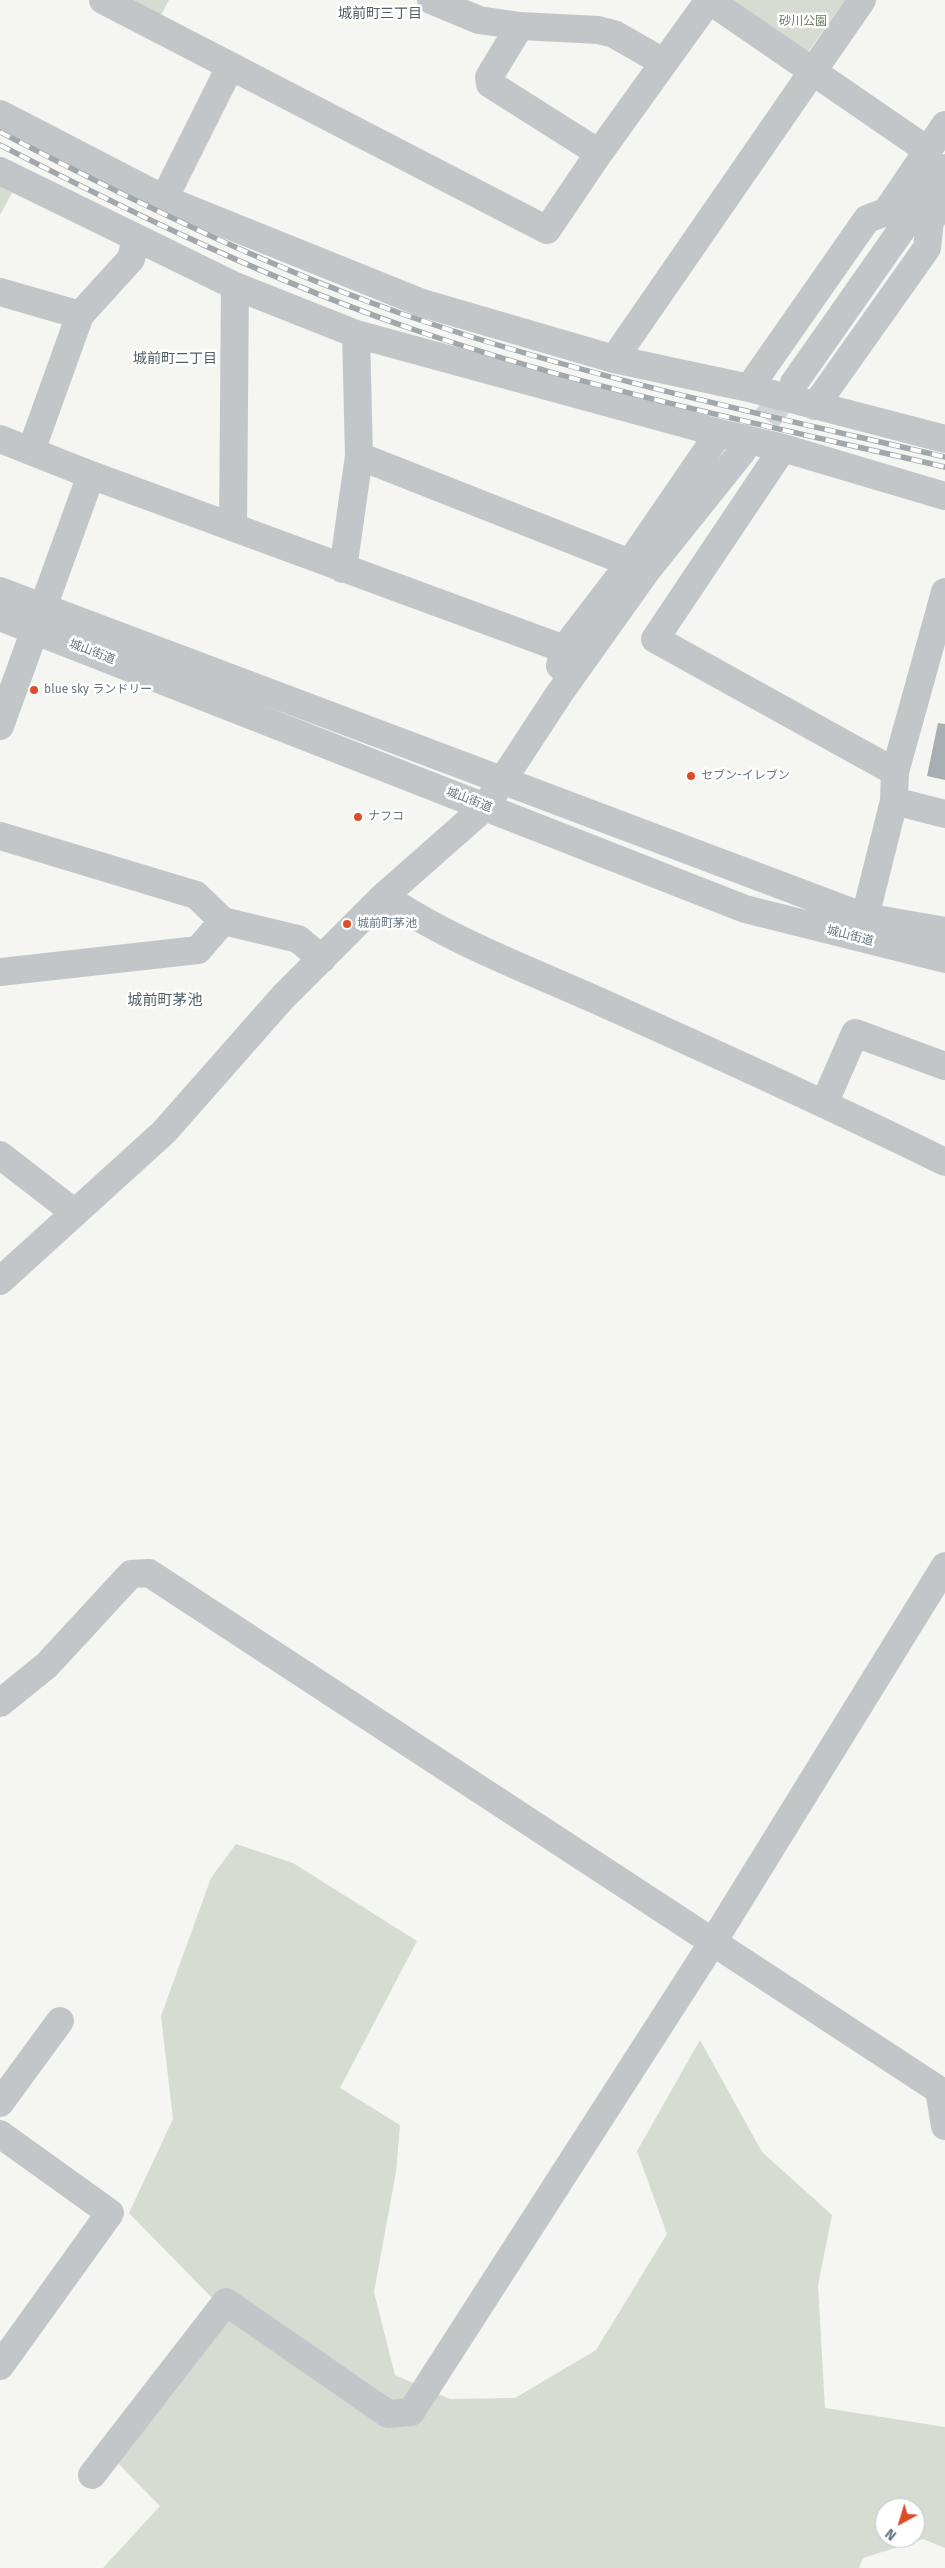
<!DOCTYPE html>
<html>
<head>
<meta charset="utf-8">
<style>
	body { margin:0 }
	#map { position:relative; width:945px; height:2568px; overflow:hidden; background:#f5f5f1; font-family:"Fira Sans",sans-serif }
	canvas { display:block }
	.north { position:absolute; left:875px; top:2498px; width:50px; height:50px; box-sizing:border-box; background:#fff; border:1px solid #c1c8cd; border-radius:50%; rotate:219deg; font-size:14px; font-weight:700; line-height:20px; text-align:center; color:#657681 }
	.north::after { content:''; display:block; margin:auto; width:18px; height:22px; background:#dd4b29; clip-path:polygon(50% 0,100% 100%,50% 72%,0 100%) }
</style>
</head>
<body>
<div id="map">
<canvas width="945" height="2568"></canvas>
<div class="north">N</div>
</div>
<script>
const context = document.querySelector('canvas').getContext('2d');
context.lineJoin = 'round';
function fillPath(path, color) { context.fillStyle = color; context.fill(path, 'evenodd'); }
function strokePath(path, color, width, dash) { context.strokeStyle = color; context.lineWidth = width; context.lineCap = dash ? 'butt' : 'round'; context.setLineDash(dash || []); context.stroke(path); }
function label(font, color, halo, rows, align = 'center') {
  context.font = font + ' "Fira Sans","Noto Sans JP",sans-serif'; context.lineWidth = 5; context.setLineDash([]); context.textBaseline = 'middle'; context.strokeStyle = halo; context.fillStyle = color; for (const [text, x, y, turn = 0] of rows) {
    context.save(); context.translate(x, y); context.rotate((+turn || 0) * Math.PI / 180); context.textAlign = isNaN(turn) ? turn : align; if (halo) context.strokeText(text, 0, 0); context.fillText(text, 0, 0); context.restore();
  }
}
const green = new Path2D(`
	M125,0h44l-9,17z
	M728,0h117l-37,52z
	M0,184l13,7 -13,24z
	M236,1844l57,19 124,78 -77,147 60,37 -4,47 -22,120 21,83 55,24 65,-1 81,-48 71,-116 -30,-83 63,-111 62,112 70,63 -14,70 7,123 120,19v121l-22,-9 -60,19 -4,10h-756l57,-62 -49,-50 104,-155 -86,-88 44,-94 -12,-103 50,-138zM885,2508h30v30h-30z`);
const building = new Path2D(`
	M938,723l7,1v56l-18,-4z`);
const minorTunnel = new Path2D(`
	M741,453l53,-70`);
const minor = new Path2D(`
	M103,0l444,230 52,-77 110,-153
	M431,0l48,20 41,6 78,4 16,4 49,28
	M709,0l218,150
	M520,26l-31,51 1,7 109,69
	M0,114l164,85 258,104 192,56 135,29 196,51
	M0,171l235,115 121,48 363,99 64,15 162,48
	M164,199l66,-132
	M0,292l80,23
	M614,359l248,-359
	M794,383l151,-215
	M749,388l118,-169 19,-7 59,-87
	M815,406l112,-158 3,-27 15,-20
	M0,439l91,36 473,174
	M783,448l-128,191 240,133
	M31,451l49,-136 51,-56 5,-20
	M359,456l271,107
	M233,527l2,-241
	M343,569l16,-113 -3,-122
	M0,591l865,326 80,14
	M0,617l745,292 200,50
	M560,666l4,-17 66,-86 89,-130
	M0,726l91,-251
	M894,801l51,13
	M0,836l196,59 27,26 75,18 24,20
	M384,896c64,44 150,76 221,108 114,51 228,103 340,158
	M865,917l29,-116 1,-29 50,-180
	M0,972l198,-22 25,-29
	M824,1104l31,-71 90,33
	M0,1155l75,58
	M0,1281l164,-149 119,-135 101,-101 101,-89 74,-113 89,-125 93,-116
	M0,1703l47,-38 84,-91 18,-1 790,517 6,36
	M0,2103l60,-82
	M0,2134l110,79 -110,153
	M92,2475l134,-173 162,112 23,-2 302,-470 232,-376`);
const rail = new Path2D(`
	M0,132c137,71 277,140 423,189 171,58 347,95 522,136
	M0,145c136,70 273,137 418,186 172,59 351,95 527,136`);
const markers = [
	[34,690,5,"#dd4b29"],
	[691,776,5,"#dd4b29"],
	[358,817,5,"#dd4b29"],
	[347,924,5,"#dd4b29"]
];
const parkNames = [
	["砂川公園",803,22]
];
const streetNames = [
	["城山街道",92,652,21],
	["城山街道",469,800,21],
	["城山街道",850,936,14]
];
const poiNames = [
	["blue sky ランドリー",44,690],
	["セブン-イレブン",701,776],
	["ナフコ",368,817],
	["城前町茅池",357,924]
];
const neighbourhoodNames = [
	["城前町三丁目",380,14],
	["城前町二丁目",175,359]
];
const quarterNames = [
	["城前町茅池",165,1001]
];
fillPath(green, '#d6dcd2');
fillPath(building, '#a7afb3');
strokePath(minorTunnel, '#d1d5d5', 28, [28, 14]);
strokePath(minor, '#c3c6c9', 28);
strokePath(rail, '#a1a8ac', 5.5);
strokePath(rail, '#fff', 4, [11]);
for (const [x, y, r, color] of markers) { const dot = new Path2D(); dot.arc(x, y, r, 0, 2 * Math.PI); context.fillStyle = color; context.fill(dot); strokePath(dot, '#fff', 2); }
label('12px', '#697963', '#fff', parkNames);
label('12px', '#657681', '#fff', streetNames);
label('12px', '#657681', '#fff', poiNames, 'left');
label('14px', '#525f67', '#fff', neighbourhoodNames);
label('15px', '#525f67', '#fff', quarterNames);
</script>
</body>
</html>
